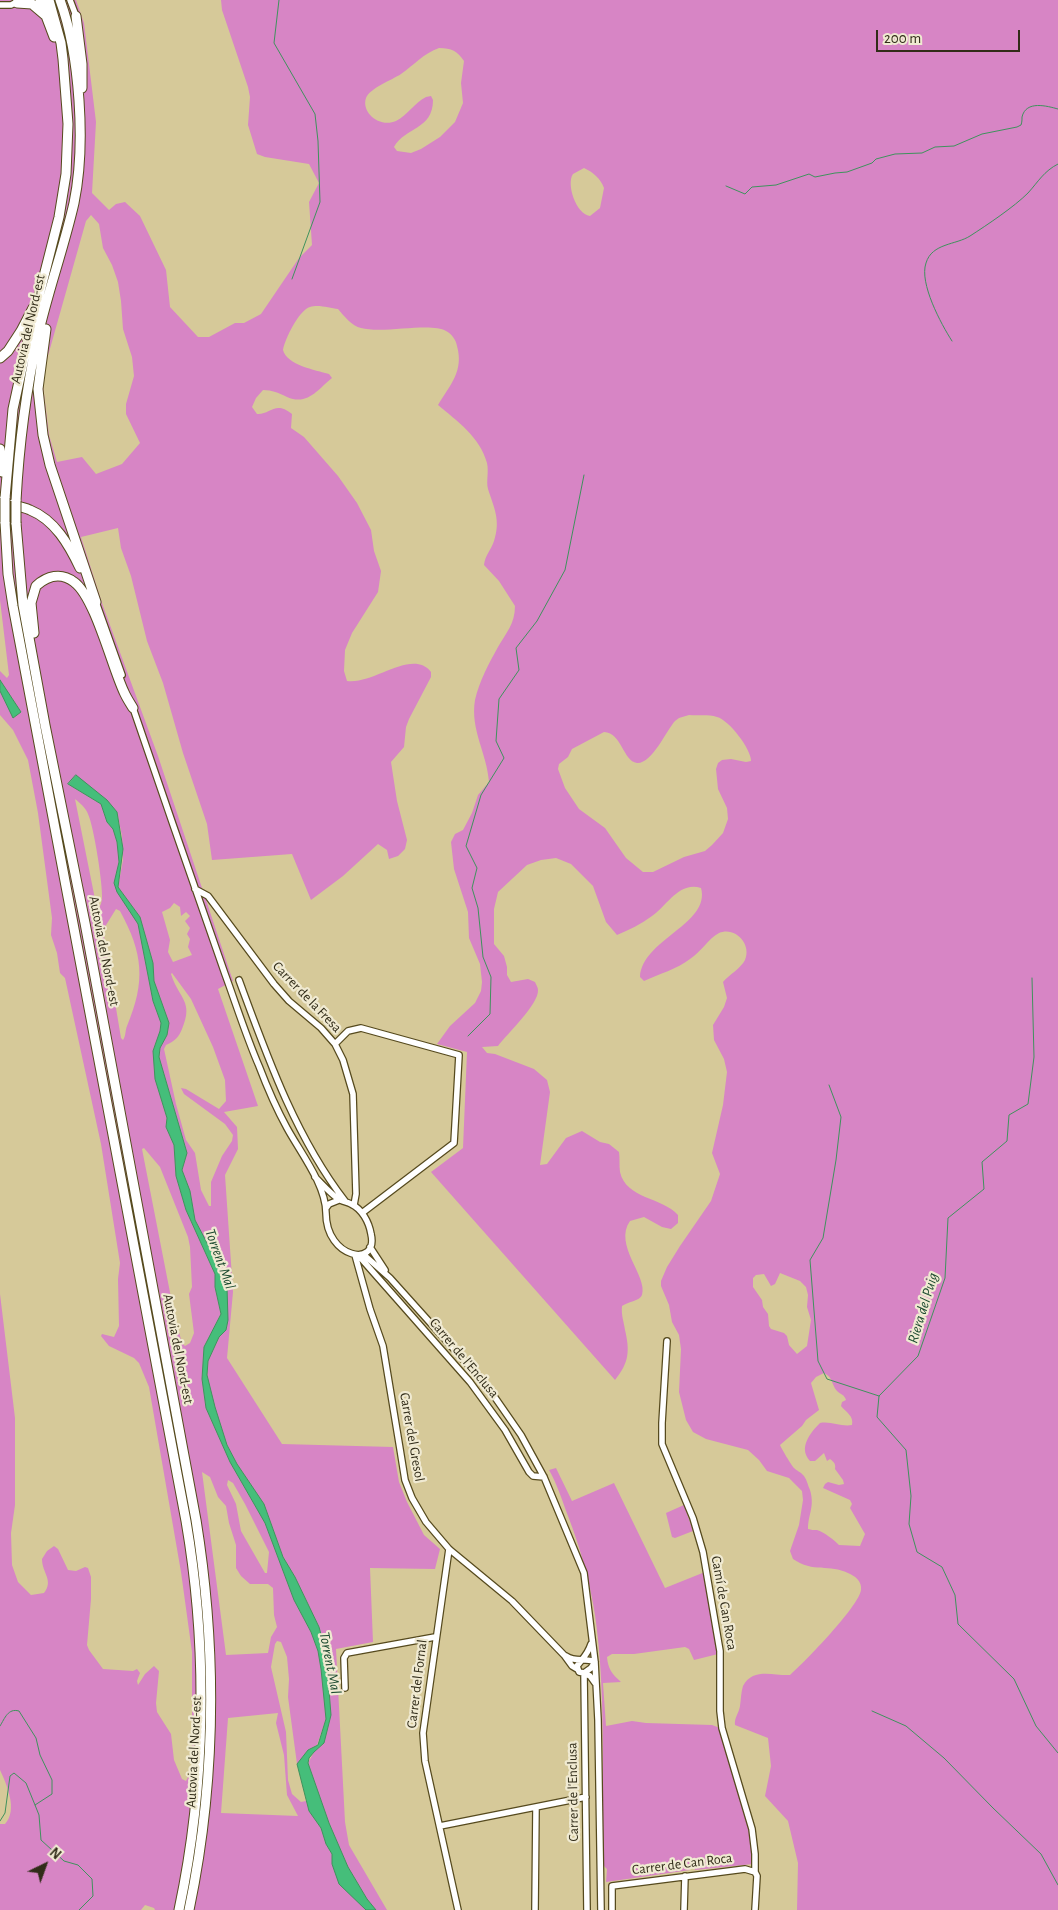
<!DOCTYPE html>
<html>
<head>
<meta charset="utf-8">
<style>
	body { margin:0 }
	#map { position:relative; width:1058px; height:1910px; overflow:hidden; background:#d6c999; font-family:"Alegreya Sans",sans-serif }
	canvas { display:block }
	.north { position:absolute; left:20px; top:1840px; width:50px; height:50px; -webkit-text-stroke:4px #f0ead2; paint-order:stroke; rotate:42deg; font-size:14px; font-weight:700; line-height:20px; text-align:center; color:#312c19 }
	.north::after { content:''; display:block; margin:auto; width:18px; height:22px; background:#312c19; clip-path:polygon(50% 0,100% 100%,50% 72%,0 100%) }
	.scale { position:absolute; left:876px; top:30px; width:144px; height:22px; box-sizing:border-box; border:2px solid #312c19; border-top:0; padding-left:6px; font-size:15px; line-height:18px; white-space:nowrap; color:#312c19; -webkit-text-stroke:4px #f0ead2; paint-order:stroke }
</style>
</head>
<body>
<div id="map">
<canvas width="1058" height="1910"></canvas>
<div class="north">N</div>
<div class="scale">200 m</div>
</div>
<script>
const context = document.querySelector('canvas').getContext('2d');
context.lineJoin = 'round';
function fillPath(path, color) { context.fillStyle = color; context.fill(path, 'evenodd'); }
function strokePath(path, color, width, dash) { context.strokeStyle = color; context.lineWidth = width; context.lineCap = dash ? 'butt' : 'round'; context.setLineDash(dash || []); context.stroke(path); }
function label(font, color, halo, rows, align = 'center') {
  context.font = font + ' "Alegreya Sans",sans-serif'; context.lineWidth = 4.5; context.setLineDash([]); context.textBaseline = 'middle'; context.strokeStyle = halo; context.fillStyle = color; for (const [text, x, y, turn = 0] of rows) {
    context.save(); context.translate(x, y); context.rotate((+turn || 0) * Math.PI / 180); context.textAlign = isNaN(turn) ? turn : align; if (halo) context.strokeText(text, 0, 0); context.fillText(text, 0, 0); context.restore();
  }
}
const green = new Path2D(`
	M0,0h76l8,23 12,99 -4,71 17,17 7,-6 9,-2 15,14 26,54 4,37 28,30h11l26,-14h9l17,-9 38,-56 13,-13 -3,-43 10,-19 -10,-19 -44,-7 -8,-3 -9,-29 2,-28 -2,-10 -26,-77 -1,-10h837v1910h-261l1,-47 -10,-42 -23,-25 6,-30 -3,-28 -33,-13c-1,-7 4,-12 5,-19 1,-7 1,-14 3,-20 10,-19 31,-10 47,-11 15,-13 69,-69 71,-85 1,-9 -6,-14 -13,-17 -18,-9 -35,0 -55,-14l-3,-8 9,-26 4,-25 -1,-9 -13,-13 -22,-7 -8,-11 -11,-10 -42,-11 -13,-7 -7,-12 -7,-28 2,-43 -2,-14 -7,-13 -3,-17 -8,-19v-5l6,-14 13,-21 31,-45 9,-27 -8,-21 11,-48 4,-33 -3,-13 -10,-19 -1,-15 11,-18 3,-9 -4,-16c6,-7 18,-14 22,-22 7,-16 -10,-34 -26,-27 -11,6 -18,19 -29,26 -13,10 -31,15 -46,22l-4,-4c2,-38 71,-53 61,-89 -22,-7 -34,18 -49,28 -11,8 -23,14 -35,19l-11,-13 -13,-36 -22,-22 -15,-6 -15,2 -14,5 -29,27 -4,17v35l10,12 3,11v8l4,7 17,-3 7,3c1,3 3,5 3,8 1,14 -31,44 -40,56l-16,1 5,6 8,1 39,15 13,11 3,12 -10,73 7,-1 19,-26 16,-7 18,11 9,2 10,8c1,6 0,13 1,20 6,27 42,25 58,43v8l-7,6 -9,-2 -18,-10 -14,4c-17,24 18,55 12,74 -2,6 -15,7 -20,11 -1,9 2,16 3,24 5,21 4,33 -10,50l-184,-208 32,-24 4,-96 -30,-8 13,-18 25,-23 6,-12 1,-9 -2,-18 -11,-26 -1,-26 -14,-43 -3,-27 4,-8 8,-4 9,-17 6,-18 11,-13c-2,-29 -19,-52 -14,-82 4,-18 14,-37 23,-53 8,-14 17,-23 17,-41l-16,-25 -15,-16c1,-10 7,-15 10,-24 7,-21 0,-33 -6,-52 -2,-8 1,-17 -1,-26 -7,-26 -30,-42 -49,-58 12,-20 26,-34 19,-59 -1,-6 -5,-12 -11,-15 -15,-9 -63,3 -85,-3 -9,-2 -17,-12 -23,-19 -8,-1 -20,-5 -28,-2 -11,3 -25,32 -27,43 4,15 32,20 46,24l3,4c-14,11 -24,28 -45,19 -8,-4 -15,-7 -24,-7l-7,8 -4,9 5,7c13,1 18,-14 35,0l-1,14 13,9 34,39 19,27 14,27 3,21 7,20 -3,21 -26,41 -7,17 -1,21 3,10c27,4 65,-33 84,-9v5l-22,42 -3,8 -2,20 -13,15 6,39 10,39 -2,9 -7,7 -9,3 -2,-9 -9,-6 -35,32 -32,24 -19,-46 -80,6 -5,-36 -24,-71 -20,-70 -16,-42 -16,-65 -10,-28 -3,-20 -37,9 22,69 55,150 75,225 -15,8 40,117 -34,6 13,15 1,22 -13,26 8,117 -6,66 55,86 111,3 6,35 8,20 17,33 16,14 -5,20 -65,-1 3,74 -37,7 9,173 4,23 38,65h-11l-9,-11 -19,-32 -19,-44 -21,-60 6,-11 10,-9 7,-28 -5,-62 -7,-26 -24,-50 -12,-20 -19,-53 -27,-40 -10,-19 -12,-37 -8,-33 1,-14 11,-24 7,-7 1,-19 -9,-47 -23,-44 -5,-29 -8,-21 5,-17 -28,-96 1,-9 7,-13 2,-12 -15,-42 -1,-18 -13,-46 -22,-30 5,-27 -1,-24 -5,-24 -41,-36 -8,8 33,20 6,18 6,7 4,13 2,20 -5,21 24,41 15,77 8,22 -1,8 -7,20 2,28 12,39 -1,9 8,18 2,31 10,34 29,64v13l6,27 -17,33 -2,32 4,29 24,54 35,61 29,77 17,32 7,19 3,18 5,50 -9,26 -9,5 -11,14 -9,-67 1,-18 -2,-22 -6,-15 -4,-1 -2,3 -4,23 15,65 2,48 4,14 9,8 5,-1 3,10 12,17 5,16 6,10v10l34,46h-211l-1,-2 -9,-3 -4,5h-141v-86h5c13,-14 2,-39 -5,-54v-476l15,124v87l-4,28 1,32 6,17 13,13 13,-2c10,-13 -2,-20 -2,-34l5,-8 7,-5 4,3 10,21 8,1 9,-4 3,1 3,9v22l-4,46 2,5 14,19 30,2 4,-2 3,4 -3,8 1,4 7,-11 9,-8 5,5 -3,32 1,9 14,22 3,26 8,19 4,2 6,-11v-118l-11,-80 -32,-185 -10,-24 -5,-5 -25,-12 -8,-10 1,-2 12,3 5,-11 -1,-47 2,-16 -19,-119 -36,-166 -5,-5 -3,-20 -6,-18 1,-17 -14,-105 -10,-53 -15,-30 -13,-15v-24l13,27 8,-6 -21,-32v-9l7,7 2,-3 -9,-75zM439,48c13,0 18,3 25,13l-3,22 2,20 -8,19 -15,15 -19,12 -10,4 -14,-2 -3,-4c11,-20 39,-17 39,-47l-2,-4 -5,1c-12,6 -18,18 -30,24 -16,7 -35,-8 -30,-23 4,-10 26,-18 35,-24 13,-9 23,-21 38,-26zM584,168c9,4 17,11 20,20l-4,20 -10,8c-14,-2 -24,-32 -17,-42zM91,215l8,9 4,24 9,17 6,17 3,19 2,28 9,28 2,19 -8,28v10l14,29 -18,21 -26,10 -14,-17 -25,5 -8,-27 -7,-58 44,-156zM689,715c9,1 19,-1 28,2 12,3 34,32 34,44l-5,1 -15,-3 -9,1 -4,3 -2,6 2,20 9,19 1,11 -5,14 -11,12 -7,6 -21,6 -31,15h-10l-17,-14 -21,-30 -26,-19 -14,-21 -7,-19 1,-5 9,-7 4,-8 32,-17c18,1 19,29 33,31 15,1 29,-32 38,-42l4,-3zM75,799c5,4 11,9 13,15 6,13 15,71 14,85 -1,5 -1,7 -5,10zM174,903l6,4 1,9 5,-4 4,4 -5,5 5,7 -3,6 3,5 -2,8 4,8 -19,7 -5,-10 2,-12 -8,-28 8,-4zM116,909l4,2c23,42 26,70 7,115 -2,5 -1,10 -4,14l-2,-2 -18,-108zM172,973l19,26 22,48 12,33 1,21 -7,8 -33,-20 -5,-1 3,6 41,30 8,11 -1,6 -10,15 -11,26v24h-2l-8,-16 -6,-37 -9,-13 -10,-36 -12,-55 2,-4c9,-4 13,-8 16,-16 12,-28 -3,-30 -11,-55zM144,1148l16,19 28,70 2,10 2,40 -3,7 5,39 -4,10 -5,3 -3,-3 -7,-25 -33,-169zM780,1273l20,8 6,6 2,8 -1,12 4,13 -4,26 -10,8 -8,-9 -2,-9 -3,-3 -13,-4 -2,-3 -1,-12 -5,-7 -1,-7 -9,-13v-9l3,-3 8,-1 7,12 4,-2zM824,1373c9,4 7,11 13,18 4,4 7,3 9,9l-4,2 -1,4c5,6 13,10 11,19 -11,2 -21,-4 -32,-2 -10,10 -22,25 -10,38h5l9,-8 3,8 3,-2c4,3 6,5 5,10l8,11 1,4 -5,1 -11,-3 -3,2 -2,4 27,12 2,4 -2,4 15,26 -5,12 -21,-1c-5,-5 -15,-13 -22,-15 -3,0 -6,0 -9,-1 0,-15 7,-22 2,-39 -2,-4 -3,-10 -6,-14 -3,-4 -7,-5 -10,-8 -2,-2 -13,-20 -14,-23l22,-19 4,-6 13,-10 -8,-27 5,-6zM202,1472l8,5 8,20 8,9 3,17 7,22v23l5,8 9,8h18l5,4 1,27 3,12 -6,10 -3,16 -42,2zM228,1480l5,3 12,21 24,48 -2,21h-2l-24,-42 -5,-27 -9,-19zM278,1713l-2,10 8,32 3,40 11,21 -77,-3 7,-95z
	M556,1468l16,33 42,-18 51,105 40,-16v9l13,73 -24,6 -5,-11 -4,-2 -51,7h-22l-5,3c1,12 5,17 14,25l-18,1 3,43 26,-5 14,2 66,2 8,3 30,103 3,33 -58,6 -1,-3 -4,1v2l-84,12 1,-13 -3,-3 -1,-18c-1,-77 3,-156 -8,-233 -5,-33 -15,-68 -27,-99 -6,-16 -11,-32 -19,-46z
	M684,1505l9,26 -18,7 -3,-1 -6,-24z`);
const water = new Path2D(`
	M0,680l21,32 -8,6 -13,-27z
	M76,775l31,25 10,12 6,37 -5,38 22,30 13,46 1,18 15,42 -2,12 -7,13 -1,9 28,96 -5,17 8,21 5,29 23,44 9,23 1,33 -2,10 -7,7 -11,24 -1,14 8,32 12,38 10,19 27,40 19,53 12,20 24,50 7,26 5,62 -7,28 -10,9 -5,6 -1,5 21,60 19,44 19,32 9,11h-10l-27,-26 -7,-20v-10l-6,-10 -5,-16 -12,-17 -12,-47 11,-14 10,-5 8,-26 -5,-50 -3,-18 -7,-19 -17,-32 -29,-77 -35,-61 -24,-54 -4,-29 2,-32 17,-33 -6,-27v-13l-29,-64 -10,-34 -2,-31 -8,-18 1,-9 -12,-39 -2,-28 7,-20 1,-8 -8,-22 -15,-77 -21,-32 -3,-9 5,-21 -2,-20 -4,-13 -6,-7 -6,-18 -33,-20z`);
const stream = new Path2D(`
	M279,0l-5,43 41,71 3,27 2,61 -28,77
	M726,186l19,8 7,-7 24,-2 33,-11 6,3 20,-4 12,-1 25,-9 4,-4 19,-5 27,-1 13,-6 19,-1 28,-12 35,-7 4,-2c1,-3 1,-5 1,-8 4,-17 25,-11 36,-8
	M952,341c-11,-17 -33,-58 -26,-78 6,-20 30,-18 44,-27 17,-11 44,-29 58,-43 10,-11 16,-22 30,-29
	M1032,978l2,79 -6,47 -19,11 -2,26 -25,21 2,27 -36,29 -3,60 -27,78 -39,40 -2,21 29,33 5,46 -2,28 8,28 25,15 13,28 3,29 56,55 22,47 22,27
	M468,1036l22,-22 1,-37 -8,-20 -5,-49 -6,-20 5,-20 -11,-22 15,-51 23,-37 -8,-17 3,-42 20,-29 -3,-22 21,-27 28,-51 19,-95
	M829,1085l12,32 -5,43 -13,78 -13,22 8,101 9,18 52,17
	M872,1711l34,15 38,32 49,50 48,46 17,31
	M0,1726c5,-8 8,-18 19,-15l17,27 4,17 12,25v14l-17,11 4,10 2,25 23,21 14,4 14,14 1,17 -14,14
	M0,1821l5,-8 5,-37 4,-3 12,10 9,22`);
const minor = new Path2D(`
	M70,0l6,16
	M0,5h11l8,-4
	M96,602l26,73
	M132,705c31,90 61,179 93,269 11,30 21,62 34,92 8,21 17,42 28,62 13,24 39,57 39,85 0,46 53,55 45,21 -2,-12 -9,-25 -20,-30 -4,-2 -10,-3 -14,-6 -8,-6 -15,-14 -22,-21
	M195,889l13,7 66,88 15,17 32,27 14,16 8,16 10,34 3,100 -2,11
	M239,980c28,76 56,156 106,221
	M335,1044l13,-13 13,-3 98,27 -5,88 -92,70
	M326,1208l3,-4 10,-4
	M370,1247l15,23
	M363,1254l27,24 97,108 34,49 23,42 40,96 11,89 3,58 3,190
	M355,1255l15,54 13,37 17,103 5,31 7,18 14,24 23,27 63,52 52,54 8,11 5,3
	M358,1255l112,127 35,48 24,42 4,4 11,1
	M667,1341l-5,82v21l31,74 10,34 17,99v60l2,17 30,101 3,25v18l2,4 -2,34
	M449,1549l-26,184 2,28 33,149
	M566,1656c10,7 19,1 29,6l-4,6 -7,5 -5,-1 -2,-6c6,-8 11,-12 14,-22
	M345,1688l-1,-30 3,-5 88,-16
	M440,1826l146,-29
	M535,1910l1,-103
	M587,1910l-3,-237 6,3 5,7
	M612,1910v-24l133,-17 10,3
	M684,1910l1,-34`);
const highway = new Path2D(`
	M40,0l14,37
	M17,3l15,1 13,11
	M76,16l6,48v24
	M46,329l-8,60 5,46 7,30 46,137
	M0,358l8,-7 13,-20 12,-23
	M0,449l2,23
	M5,498l8,-89 17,-78 29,-114 7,-43 2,-50 -5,-65 -2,-16 -12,-43
	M16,501c3,-57 10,-111 22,-166 10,-44 26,-88 36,-132 12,-58 6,-148 -14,-203
	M0,502c10,3 21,4 30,8 25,10 39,35 50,58
	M5,522l3,52 5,32 173,915c22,128 20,262 -7,389
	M16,523l7,82 22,120 40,198 111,597c21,130 20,261 -7,390
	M34,633l-3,-30 5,-17c11,-10 25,-14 38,-4 21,15 38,85 50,110 2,5 6,11 9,16`);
const highwayBridge = new Path2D(`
	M5,522v-24
	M16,523v-22`);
const streetNames = [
	["Autovia del Nord-est",28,329,-77],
	["Autovia del Nord-est",104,951,79],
	["Carrer de la Fresa",307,997,46],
	["Autovia del Nord-est",178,1349,79],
	["Carrer de l'Enclusa",464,1358,50],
	["Carrer del Gresol",412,1437,80],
	["Camí de Can Roca",724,1603,80],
	["Carrer del Fornal",417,1684,-83],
	["Autovia del Nord-est",194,1752,-87],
	["Carrer de l'Enclusa",573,1792,-91],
	["Carrer de Can Roca",682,1864,-7]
];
const waterNames = [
	["Torrent Mal",220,1259,70],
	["Riera del Puig",923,1308,-73],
	["Torrent Mal",330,1663,79]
];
fillPath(green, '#d785c5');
fillPath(water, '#45be7a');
strokePath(water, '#3f925d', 1);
strokePath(stream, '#3f925d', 1);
strokePath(minor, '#564a1e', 8);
strokePath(highway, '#564a1e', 11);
strokePath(minor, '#fff', 5.5);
strokePath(highway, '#fff', 9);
strokePath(highwayBridge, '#564a1e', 11, []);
strokePath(highwayBridge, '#fff', 9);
label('14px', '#312c19', '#f0ead2', streetNames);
label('italic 15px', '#1b4a2f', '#f0ead2', waterNames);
</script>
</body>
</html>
